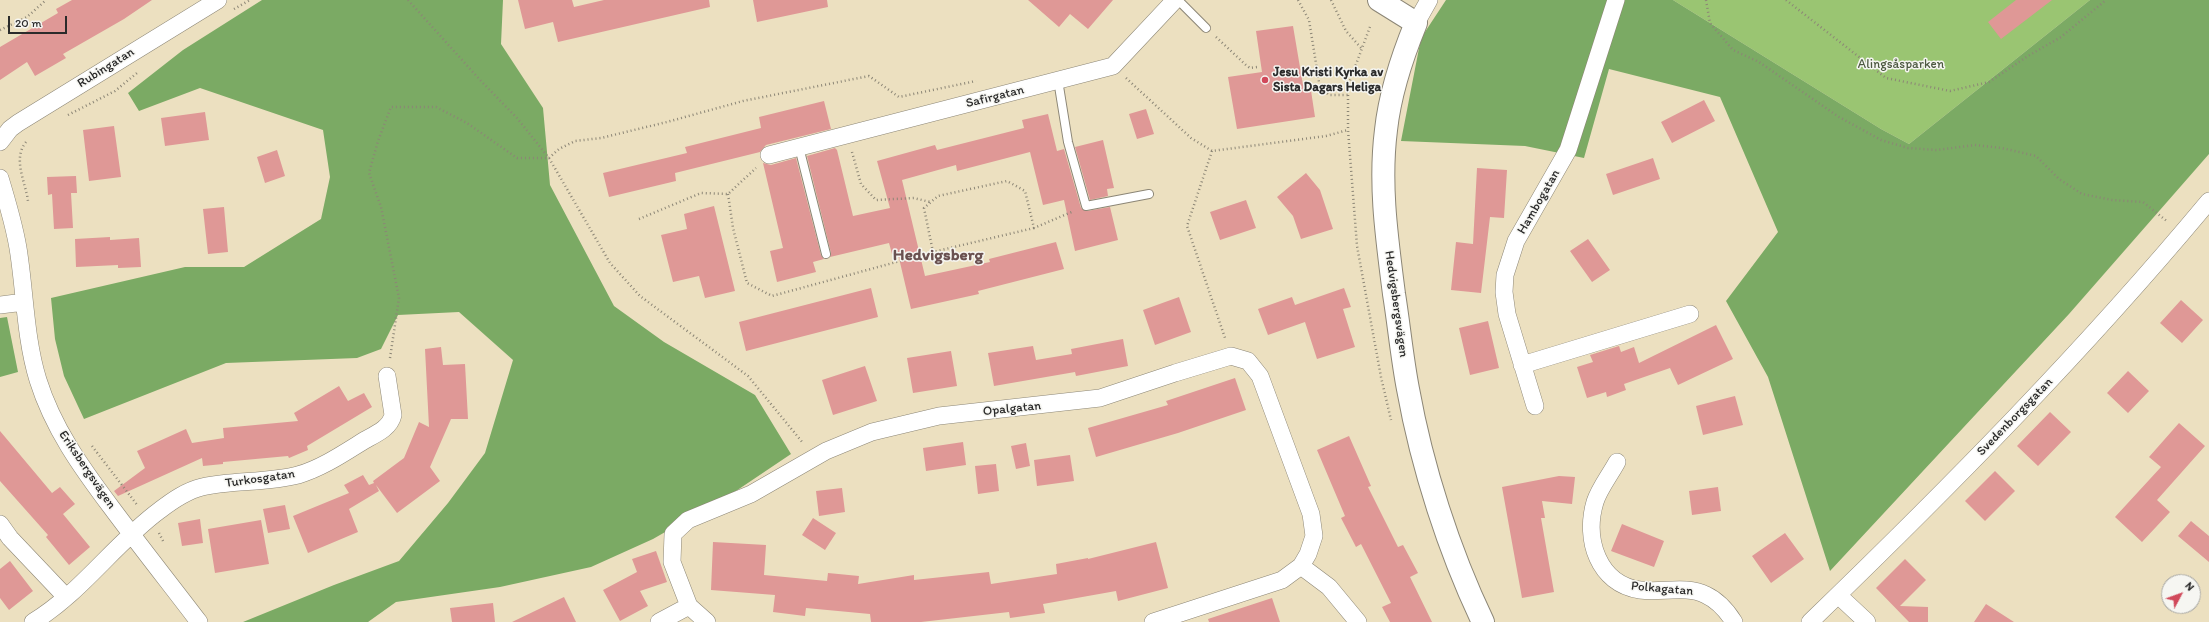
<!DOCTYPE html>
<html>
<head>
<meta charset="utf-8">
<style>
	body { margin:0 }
	#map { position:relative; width:2209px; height:622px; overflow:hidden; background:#ece0c0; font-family:Itim,sans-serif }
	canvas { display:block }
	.north { position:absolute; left:2161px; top:574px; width:40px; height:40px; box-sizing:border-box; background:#f6f6f2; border:1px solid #a5a5a2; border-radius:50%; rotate:49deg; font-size:11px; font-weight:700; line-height:16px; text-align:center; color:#2b2b2b }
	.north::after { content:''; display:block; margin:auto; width:14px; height:18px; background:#d1495b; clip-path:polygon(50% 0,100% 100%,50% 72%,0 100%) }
	.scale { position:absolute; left:8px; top:16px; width:59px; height:18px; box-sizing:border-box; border:2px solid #2b2b2b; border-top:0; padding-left:5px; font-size:12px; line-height:14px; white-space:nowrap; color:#2b2b2b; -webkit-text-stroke:3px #f6f6f2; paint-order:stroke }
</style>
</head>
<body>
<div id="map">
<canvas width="2209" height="622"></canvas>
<div class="north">N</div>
<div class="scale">20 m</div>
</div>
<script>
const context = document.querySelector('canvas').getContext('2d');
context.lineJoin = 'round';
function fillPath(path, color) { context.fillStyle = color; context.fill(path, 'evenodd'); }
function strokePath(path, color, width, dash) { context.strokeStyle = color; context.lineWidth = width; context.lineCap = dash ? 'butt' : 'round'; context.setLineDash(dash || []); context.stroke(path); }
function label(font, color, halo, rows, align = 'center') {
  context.font = font + ' Itim,sans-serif'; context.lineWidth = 3; context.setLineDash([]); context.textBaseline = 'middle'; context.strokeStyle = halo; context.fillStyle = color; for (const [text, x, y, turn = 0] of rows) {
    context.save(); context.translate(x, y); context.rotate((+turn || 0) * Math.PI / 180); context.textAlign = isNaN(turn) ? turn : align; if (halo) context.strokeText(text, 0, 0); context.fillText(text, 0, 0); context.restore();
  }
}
const green = new Path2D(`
	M1673,0h417l-181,144 -28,-15z`);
const forest = new Path2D(`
	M262,0h241l-2,44 42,64 7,77 64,121 50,36 91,53 36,59 -58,39 -80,46 -62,28 -91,20 -104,15 -28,20h-125l91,-37 65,-24 49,-58 37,-50 28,-93 -54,-48 -61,3 -17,34 -24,9 -131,5 -142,56 -20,-43 -9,-37 -4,-41 134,-31h59l77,-48 9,-42 -7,-47 -123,-42 -61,23 -11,-18 55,-43z
	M1446,0h227l208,129 28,15 181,-144h119v154l-140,160 -239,257 -62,-194 -42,-76 52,-69 -58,-135 -111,-28 -25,89 -59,-12 -124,-5 20,-103z
	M7,317l11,55 -18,5v-59z`);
const building = new Path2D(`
	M72,0h80l-28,19 -61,35 3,4 -31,18 -8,-14 -27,18v-33l58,-34 -2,-4z
	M518,0h54l2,7 30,-7h105l1,7 -152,35 -5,-20 -28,7z
	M753,0h74l1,7 -71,15z
	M1028,0h85l-25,29 -18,-15 -11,13z
	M2016,0h36l-51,39 -13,-17z
	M1293,26l10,59 7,-1 5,33 -78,12 -9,-52 34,-5 -6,-41z
	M1704,100l11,21 -43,22 -11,-21z
	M824,101l7,28 -65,16 -6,7 -85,21 1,8 -67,16 -6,-24 84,-20 -2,-6 76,-19 -2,-11z
	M1146,109l8,25 -17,5 -8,-25z
	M205,112l4,28 -44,6 -4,-28z
	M1048,114l9,37 7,-2 17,59 6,3 23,-4 8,33 -43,11 -11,-51 -21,5 -13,-53 -73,19 -1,-6 -54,15 23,96 65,-14 -1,-3 67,-17 8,27 -86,22 1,3 -68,15 -13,-55h-6l-3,-11 -59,14 1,-4 -24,-97 28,-8 2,2 16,66 37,-8 -13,-47 58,-16 2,5 87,-22 -2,-8z
	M114,126l7,51 -32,4 -6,-51z
	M1103,140l11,48 -7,1 1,7 -18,4 -15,-53z
	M277,150l8,26 -20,7 -8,-26z
	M796,158l25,97 3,4 -11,3 3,10 -39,10 -7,-31 13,-3 -20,-85 8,2z
	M1653,158l7,21 -47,16 -7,-21z
	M1477,168l30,2 -3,48 -14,-1 -9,76 -30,-3 5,-48 17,2z
	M1306,173l14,17 13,39 -32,10 -8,-23 -16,-19z
	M76,176l1,17h-6l2,35 -19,1 -2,-35 -4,1 -1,-18z
	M1246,200l10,28 -36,12 -10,-28z
	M714,206l21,85 -30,7 -6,-22 -26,6 -12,-47 26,-6 -3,-15z
	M224,207l4,45 -20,2 -5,-45z
	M110,237v3l29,-2 2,29 -23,1v-3l-42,2 -1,-28z
	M1588,239l22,31 -18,12 -22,-31z
	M871,288l7,29 -132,34 -7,-29z
	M1344,288l7,19 -8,2 12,38 -38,12 -12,-37 -37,13 -10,-26 34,-12 3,8z
	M1179,297l12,35 -36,13 -12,-35z
	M2181,300l22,20 -21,23 -22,-20z
	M1488,321l11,47 -29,7 -11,-47z
	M1716,325l17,34 -55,26 -8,-17 -46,16 2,6 -19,7 -1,-5 -19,6 -10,-31 16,-5 -3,-7 29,-9 2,6 13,-5 5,16z
	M1123,339l5,27 -52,10 -1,-4 -81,14 -6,-33 45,-7 3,14 36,-6 -1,-5z
	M441,347l2,18 22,-1 3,55h-17l-21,48 10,14 -43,32 -21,-28 3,6 -30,18 9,23 -50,21 -15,-37 56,-23 -5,-8 19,-10 6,10 5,-2 -1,-2 31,-23 15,-36 10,5 -4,-78z
	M951,351l6,35 -44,7 -6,-35z
	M865,366l12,35 -44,14 -11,-35z
	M2128,371l21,20 -21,22 -21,-20z
	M1235,378l11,32 -68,23 -82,24 -8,-29 80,-23 -2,-4z
	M339,386l9,15 16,-8 8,14 -65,39 1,4 -19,8 -1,-2 -65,6v2l-20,2 -1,-8 -84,38 -4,-5 31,-23 -8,-17 49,-22 6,14 32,-5 -1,-10 75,-7 -4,-8z
	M1735,396l8,29 -40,10 -7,-29z
	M2050,412l21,20 -33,34 -21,-20z
	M2179,423l26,23 -48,54 13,12 -28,30 -27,-25 46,-50 -12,-10z
	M0,431l52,62 8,-6 15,17 -12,10 27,33 -21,18 -23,-28 2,-2 -48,-54z
	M1349,436l22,50 -3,1 30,60 5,-2 15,28 -8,4 22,45h-42l-8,-15 9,-4 -30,-59 -5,3 -15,-29 4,-2 -28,-66z
	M963,442l3,23 -40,6 -3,-23z
	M1026,443l4,23 -14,3 -5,-23z
	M1070,455l4,26 -37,5 -3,-26z
	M996,464l3,27 -21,3 -3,-28z
	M1995,471l20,20 -30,30 -20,-20z
	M1559,476l16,1 -3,27 -30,-3 3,17h-4l13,74 -32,6 -20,-111z
	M1718,487l3,24 -29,4 -3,-24z
	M842,488l3,24 -26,4 -3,-25z
	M285,505l5,24 -22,4 -5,-24z
	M813,518l23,15 -11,17 -23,-15z
	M200,519l3,24 -21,3 -4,-23z
	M261,520l8,44 -54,9 -7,-44z
	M2191,521l18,15v26l-31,-26z
	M1622,524l42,17 -10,26 -43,-16z
	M1785,533l19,26 -33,24 -19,-27z
	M713,542l53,3 -2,30 63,6 1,-8 31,3 -1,8 56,-9v5l75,-8 2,12 66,-10 -1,-10 32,-6v1l68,-17 12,46 -50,13 -2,-10 -73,13 2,9 -35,5 -1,-6 -88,10h-50l-1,-8 -64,-6 -1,8 -32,-4 2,-17 -64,-5z
	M656,551l11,31 -27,9 8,15 -28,15 -17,-31 34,-18 -5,-13z
	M1905,559l21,21 -26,26 28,1v15h-19l-33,-34z
	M10,561l23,30 -24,19 -9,-12v-29z
	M564,597l12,25h-64z
	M1272,598l8,24h-71l-1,-3z
	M493,603l2,19h-43l-2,-14z
	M1986,604l28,18h-40z`);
const path = new Path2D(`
	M408,0l73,81 36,37 32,40 61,105 30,33 108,80 55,67
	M1298,0l11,20 10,62 3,7 7,6h19
	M1331,0l15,31 16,18
	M1706,0l4,23 23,27 26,12 80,55 42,23 27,8 29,2 38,-5 27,3 34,8 23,23 23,15 30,6 31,2 25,20
	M1786,0l100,78 64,13 39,-9 39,-26 33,-19 45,-37
	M234,9l16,-9
	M1370,27l-22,59v44l9,116 24,131 10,43
	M0,30l27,-13 19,-17
	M1216,37l30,28 4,3 7,-1
	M1126,78l65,60 21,13 114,-15 22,-6
	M68,115l47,-24 22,-18
	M26,142c-14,17 0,41 2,59
	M1212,151l-25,75 38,112
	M852,152l9,32 15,16 38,-2 16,4
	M728,194l5,34 14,55 25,13 161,-44
	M639,219l62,-26 27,1 28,-26
	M1034,228l-101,24 -9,-44 14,-12 69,-15 18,10 9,37 40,-17
	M390,358l9,-60 -18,-91 -12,-34 9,-32 13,-34h45l31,16 50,35h32l10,-9 16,-8 26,-3 66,-16 76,-21 126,-25 30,21 77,-16
	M92,446l46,60
	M159,533l5,10`);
const lane = new Path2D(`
	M1178,0l28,28
	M1058,80l10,62 18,64 63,-12
	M799,147l27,107`);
const street = new Path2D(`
	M1416,23l13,-23
	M0,142l10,-13 8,-6 200,-123
	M769,155l344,-89 62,-66
	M0,178c7,23 14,46 18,70 7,43 7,90 20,132 15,48 43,87 73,127 29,39 59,77 88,115
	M0,305l24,-3
	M1522,365l168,-51
	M1535,406l-28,-92 -3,-22 1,-17 11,-34 52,-91 48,-150
	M1617,462c-7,13 -18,27 -22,40 -11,37 3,82 45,88 21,3 47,-5 66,5 13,6 21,16 28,27
	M0,524l10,14 56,59
	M1301,566l28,21 29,35
	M1838,595l29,27
	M33,622c48,-29 82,-79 127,-112 13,-10 26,-19 42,-23 31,-7 65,-4 96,-12 24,-7 46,-22 67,-35 11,-6 25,-12 28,-25l-6,-39
	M659,622l30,-16
	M707,622l-18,-16 -17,-44 1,-28 15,-14 63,-26 75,-43 46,-19 67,-16 161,-18 75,-25 56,-17 17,5 12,15 51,138 3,22 -6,18 -7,12 -19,14 -129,42
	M1810,622c139,-134 275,-272 399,-421`);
const secondary = new Path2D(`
	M1379,0l37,23c-14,34 -26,70 -30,107 -7,55 1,109 8,164 5,31 8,64 14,95 14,78 41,162 75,233`);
const markers = [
	[1265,80,4,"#d1495b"]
];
const parkNames = [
	["Alingsåsparken",1901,65]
];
const streetNames = [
	["Rubingatan",106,68,-32],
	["Safirgatan",995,97,-14],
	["Hambogatan",1539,202,-60],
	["Hedvigsbergsvägen",1396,304,82],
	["Opalgatan",1012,409,-6],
	["Svedenborgsgatan",2015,417,-46],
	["Eriksbergsvägen",87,470,56],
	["Turkosgatan",260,479,-8],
	["Polkagatan",1662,589,5]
];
const poiNames = [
	["Jesu Kristi Kyrka av",1273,73],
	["Sista Dagars Heliga",1273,88]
];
const districtNames = [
	["Hedvigsberg",938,256]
];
fillPath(green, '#9ac572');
fillPath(forest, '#7baa64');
fillPath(building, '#df9896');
strokePath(lane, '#8c8676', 10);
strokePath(street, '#8c8676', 18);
strokePath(secondary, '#8c8676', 24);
strokePath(path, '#8c8676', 2.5, [1, 3]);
strokePath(lane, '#fff', 8);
strokePath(street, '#fff', 17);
strokePath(secondary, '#fff', 22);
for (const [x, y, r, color] of markers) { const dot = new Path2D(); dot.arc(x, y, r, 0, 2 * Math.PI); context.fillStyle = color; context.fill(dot); strokePath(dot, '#f6f6f2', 1.5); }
label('13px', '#4c5940', '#f6f6f2', parkNames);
label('13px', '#2b2b2b', '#f6f6f2', streetNames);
label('bold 13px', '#2b2b2b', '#f6f6f2', poiNames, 'left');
label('bold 17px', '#6a5150', '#f6f6f2', districtNames);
</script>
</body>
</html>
